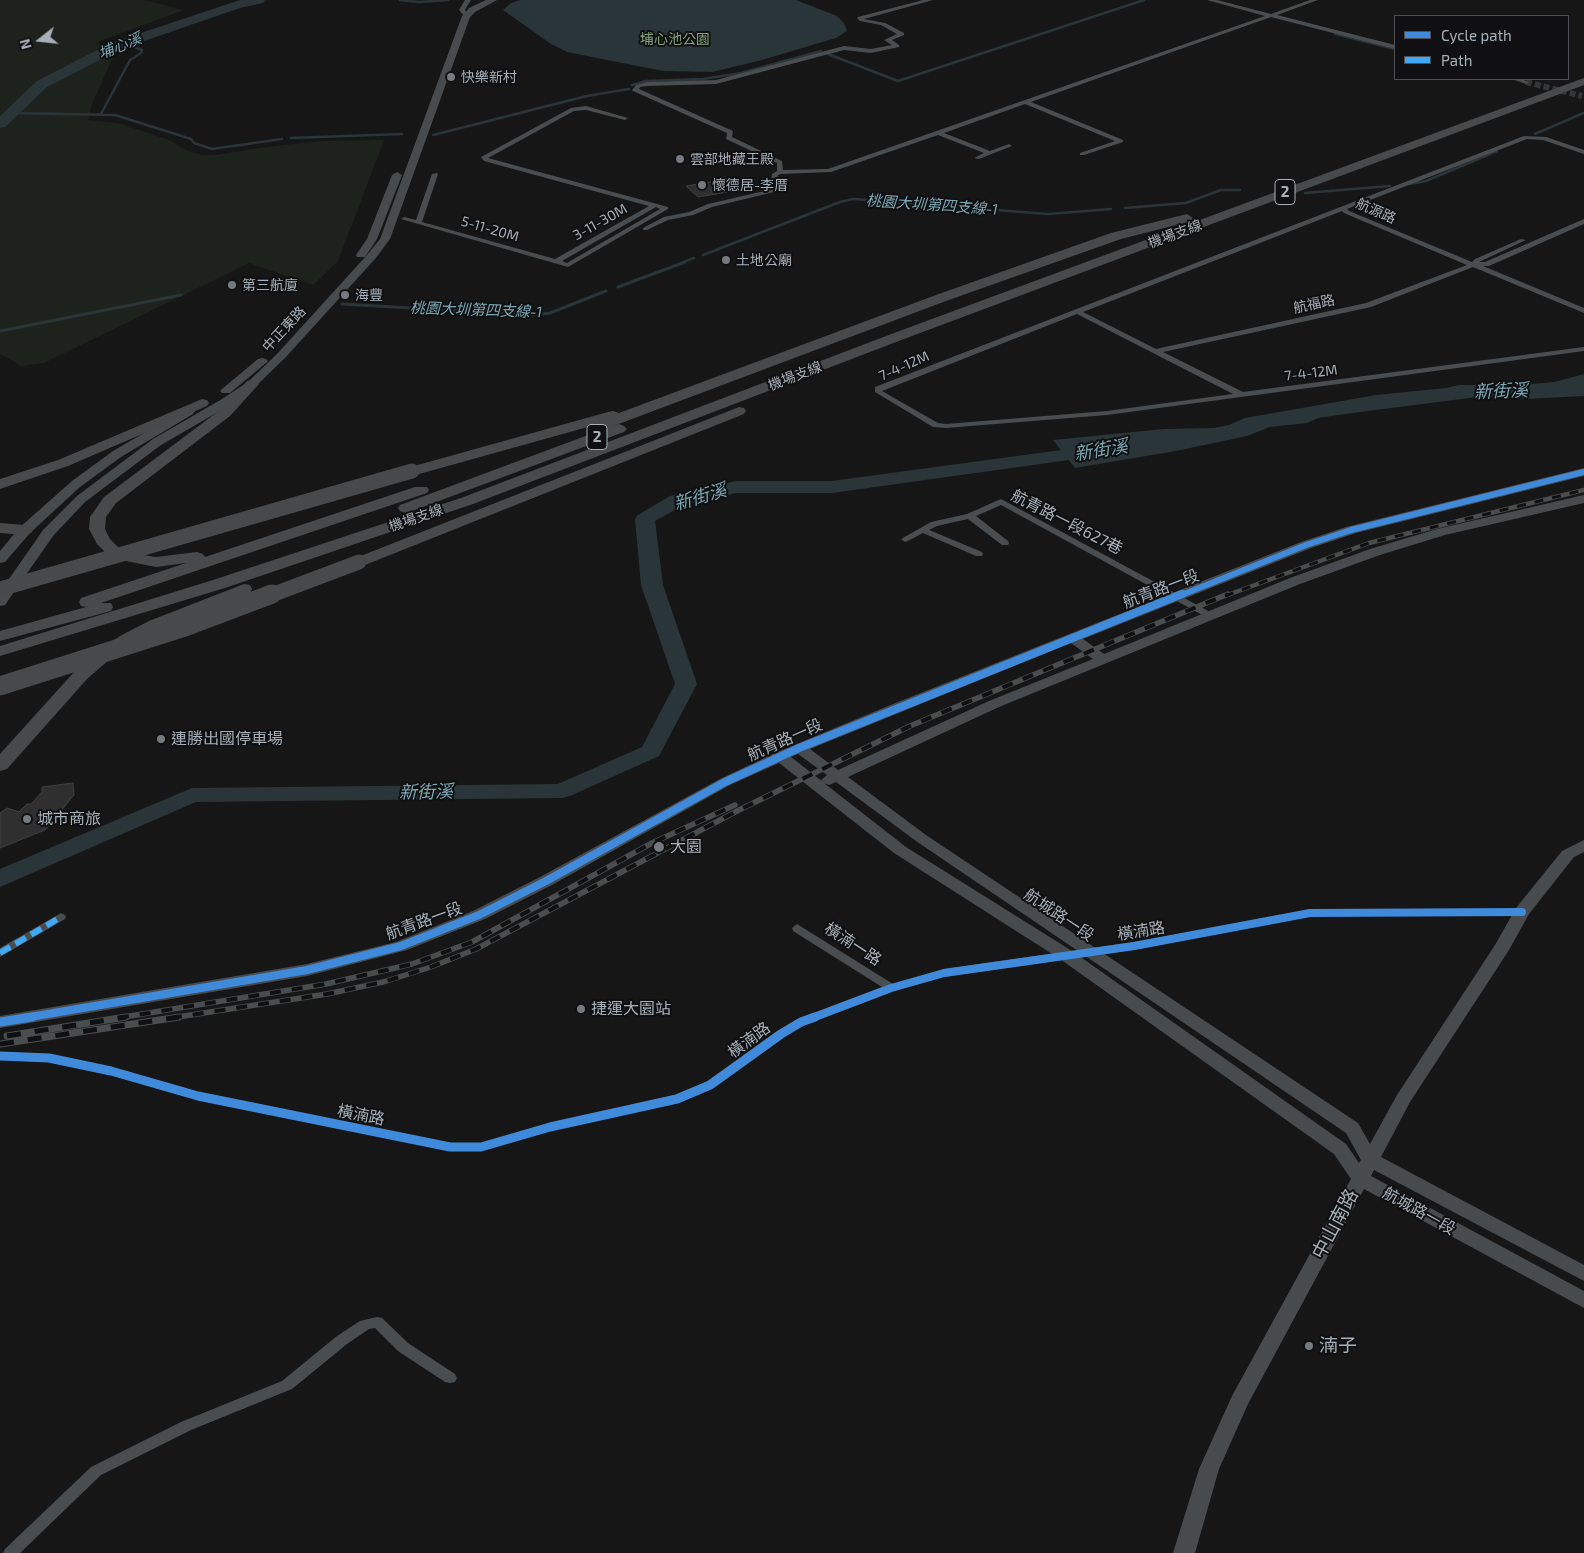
<!DOCTYPE html>
<meta charset="utf-8">
<style>
body{margin:0}
#map{position:relative;width:1584px;height:1553px;overflow:hidden;background:#161616;font-family:"Exo 2",sans-serif}
canvas{display:block}
.legend{position:absolute;left:1394px;top:15px;width:175px;height:65px;box-sizing:border-box;background:#101012;border:1px solid #4c5054;margin:0;padding:6px 9px;list-style:none;font-size:15px;color:#a6b0b8}
.legend li{display:flex;align-items:center;gap:10px;height:25px}
.legend b{width:25px;border:1px solid #4c5054}
.north{position:absolute;left:15px;top:15px;width:50px;height:50px;-webkit-text-stroke:4px #101012;paint-order:stroke;rotate:254deg;font-size:14px;font-weight:700;line-height:20px;text-align:center;color:#a6b0b8}
.north::after{content:'';display:block;margin:auto;width:18px;height:22px;background:#a6b0b8;clip-path:polygon(50% 0,100% 100%,50% 72%,0 100%)}
</style>
<div id="map">
<canvas width="1584" height="1553"></canvas>
<ul class="legend">
<li><b style="height:6px;background:#408adc"></b>Cycle path</li>
<li><b style="height:6px;background:#3fa9f5"></b>Path</li>
</ul>
<div class="north">N</div>
</div>
<script>
const ctx = document.querySelector('canvas').getContext('2d');
ctx.lineJoin = 'round';
function paint(path, color) { ctx.fillStyle = color; ctx.fill(path, 'evenodd'); }
const toPath = rows => new Path2D(rows.map(r => 'M' + r).join(''));
function strokePath(path, color, width, dash) { ctx.strokeStyle = color; ctx.lineWidth = width; ctx.lineCap = dash ? 'butt' : 'round'; ctx.setLineDash(dash || []); ctx.stroke(path); }
function label(font, color, halo, rows, align = 'center') {
  ctx.font = font + ' "Exo 2","Noto Sans TC",sans-serif'; ctx.lineWidth = 4; ctx.setLineDash([]); ctx.textBaseline = 'middle'; ctx.strokeStyle = halo; ctx.fillStyle = color; for (const [text, x, y, turn = 0] of rows) {
    ctx.save(); ctx.translate(x, y); ctx.rotate((+turn || 0) * Math.PI / 180); ctx.textAlign = isNaN(turn) ? turn : align; if (halo) ctx.strokeText(text, 0, 0); ctx.fillText(text, 0, 0); ctx.restore();
  }
}
paint(toPath([
 [0,0,144,0,184,10,97,42,114,55,92,104,88,120,118,123,169,140,188,151,202,155,216,155,266,147,321,141,384,140,338,261,313,285,249,263,44,363,22,366,0,354]
]), '#1d231c');
paint(toPath([
 [520,0,796,0,837,16,844,23,847,31,836,38,762,60,712,72,663,71,567,52,551,44,503,10,511,3],
 [1584,374,1584,396,1526,399,1504,396,1469,398,1345,414,1318,418,1307,423,1270,427,1247,436,1176,451,1075,468,1053,440,1163,429,1214,428,1229,425,1245,418,1376,395,1446,388,1459,385,1519,385,1554,382]
]), '#293538');
strokePath(toPath([
 [400,0,419,2,448,0],
 [1335,34,1395,49],
 [828,54,898,81,1144,0],
 [632,85,646,81,703,79,741,73,821,51],
 [11,113,115,115,191,139,194,143,212,149,282,139],
 [101,114,130,60,141,53,142,50,123,43],
 [1535,134,1584,113],
 [433,135,587,96,629,89],
 [291,138,402,134],
 [1410,184,1426,181,1497,151],
 [1305,193,1390,186],
 [1125,208,1186,203,1221,190,1240,190],
 [703,255,840,202,853,199,1048,214,1111,209],
 [681,263,694,258]
]), '#293538', 2.5);
strokePath(toPath([
 [618,287,685,262],
 [342,304,533,315,550,313,606,291],
 [0,331,181,295]
]), '#293538', 3);
paint(toPath([
 [240,0,265,0,263,3,240,8,121,49,47,87,5,127,0,128,0,116,37,81,111,43,240,0],
 [1098,445,1105,447,1108,451,1105,455,832,493,736,493,684,505,655,521,663,585,697,684,659,756,570,796,562,798,196,802,0,887,0,869,192,788,558,784,642,747,675,684,641,585,635,519,638,515,670,496,736,481,832,481,1098,445]
]), '#293538');
const building = toPath([
 [734,178,745,189,698,197,686,186,734,178],
 [73,783,74,795,45,830,0,848,0,813,7,808,19,812,27,804,31,804,42,792,42,787,73,783]
]);
paint(building, '#2f2f30');
strokePath(building, '#3e4142', 1);
strokePath(toPath([
 [1526,82,1582,96]
]), '#333536', 6, [6, 3]);
paint(toPath([
 [465,0,471,0,465,10,469,16,466,18,459,10,465,0],
 [923,0,933,0,864,19,885,23,904,33,904,35,892,40,899,45,899,47,871,53,844,50,716,84,647,86,640,87,639,89,733,131,732,137,782,161,783,170,828,169,1265,16,1207,0,1217,0,1271,14,1310,0,1318,0,1277,15,1395,45,1395,49,1271,17,1031,102,1123,140,1123,142,1084,155,1080,155,1080,153,1115,141,1025,104,944,133,990,151,1009,144,1012,146,979,159,974,158,984,153,938,135,831,172,781,174,778,175,774,192,712,207,693,215,668,220,647,230,643,230,643,228,664,217,689,212,708,204,769,190,772,174,777,171,777,163,726,139,727,133,633,91,632,90,636,85,647,82,716,80,844,46,871,49,892,45,884,40,897,34,881,25,860,21,857,18,858,17,923,0],
 [1512,79,1521,79,1529,82,1526,84,1512,79],
 [586,106,628,118,625,120,586,110,574,111,488,158,668,207,668,209,568,267,401,219,404,217,416,220,432,174,437,173,438,174,422,222,555,259,649,206,484,161,481,157,571,108,586,106],
 [656,207,660,209,567,263,562,261,656,207],
 [1524,136,1546,137,1584,150,1584,154,1543,140,1527,139,1347,209,1349,211,1472,262,1475,259,1521,239,1526,240,1479,262,1485,262,1584,219,1584,224,1489,266,1483,266,1584,308,1584,313,1473,267,1371,307,1163,352,1243,392,1584,347,1584,351,1107,415,946,428,933,427,875,392,875,387,1524,136],
 [1342,211,1344,213,1467,265,1366,303,1156,349,1083,312,1342,211],
 [1077,314,1233,394,1107,411,946,424,938,423,882,391,1077,314],
 [1001,499,1212,613,1214,615,1212,617,1206,617,1001,505,976,516,1008,541,1009,543,1008,545,1002,545,968,519,937,526,929,530,982,552,983,554,982,556,976,556,923,533,908,541,905,542,901,539,931,522,967,514,1001,499],
 [1522,909,1526,910,1527,912,1526,914,1310,916,1134,950,944,977,895,991,805,1025,785,1037,714,1088,681,1102,550,1131,481,1151,450,1151,198,1100,111,1075,49,1062,0,1060,0,1052,49,1054,111,1067,198,1092,450,1143,481,1143,550,1123,674,1095,706,1082,777,1031,797,1019,882,987,793,931,792,928,797,924,893,984,944,969,1134,942,1310,910,1522,909],
 [61,913,65,915,66,917,65,919,0,957,0,948,61,913],
 [377,1317,382,1318,408,1343,455,1374,457,1378,455,1382,450,1383,445,1382,398,1351,375,1328,369,1329,347,1344,292,1389,191,1430,101,1475,20,1553,3,1553,5,1549,91,1467,181,1422,282,1381,337,1336,360,1321,377,1317]
]), '#4a4d4f');
paint(toPath([
 [486,0,497,0,475,12,470,17,390,239,375,259,285,358,256,386,230,405,161,445,85,502,53,536,5,605,0,606,0,592,43,530,77,496,153,439,222,399,248,382,277,354,367,255,380,239,462,16,469,8,486,0],
 [397,172,402,175,377,239,365,257,357,257,356,255,367,239,392,175,397,172],
 [262,358,266,359,268,361,266,363,230,393,222,393,220,391,222,389,258,359,262,358],
 [189,407,195,411,193,414,121,457,80,487,30,533,5,562,0,563,0,551,20,527,72,481,113,451,189,407],
 [1584,468,1584,476,1356,533,1311,548,1083,639,1104,654,1290,578,1370,549,1437,529,1584,495,1584,503,1445,535,1380,555,1300,584,999,707,848,777,926,835,1358,1123,1370,1144,1397,1095,1495,945,1516,908,1562,851,1584,840,1584,852,1574,857,1529,914,1509,950,1410,1102,1381,1157,1584,1265,1584,1281,1374,1170,1371,1176,1584,1291,1584,1308,1364,1189,1248,1404,1219,1469,1195,1553,1173,1553,1199,1469,1232,1396,1351,1179,1334,1154,1060,959,894,853,779,763,730,785,552,885,485,919,407,950,307,976,0,1028,0,1016,307,964,396,942,473,911,540,877,720,779,775,753,888,706,1301,542,1346,527,1584,468],
 [1071,643,1093,659,989,701,838,770,810,749,1071,643],
 [798,754,827,775,821,780,823,782,791,757,798,754],
 [836,782,916,841,1346,1133,1361,1160,1359,1163,1346,1144,1072,951,906,847,824,783,829,785,836,782]
]), '#484b4d');
paint(toPath([
 [1584,78,1584,85,904,339,473,504,225,588,0,656,0,646,213,580,461,498,894,333,1584,78],
 [1187,214,1193,218,1192,221,1121,239,946,301,608,428,619,424,624,426,627,429,624,432,412,511,406,513,400,511,398,508,400,505,607,428,597,428,595,425,412,476,407,474,404,471,407,468,608,412,613,411,619,413,936,295,1111,233,1187,214],
 [252,380,257,381,259,384,230,416,116,503,106,517,105,529,110,539,119,548,131,553,156,557,197,552,203,554,205,557,415,487,427,487,429,490,427,493,101,603,111,603,113,607,111,611,0,641,0,631,86,607,81,606,79,602,81,598,186,563,156,567,121,560,107,554,97,544,89,529,90,517,104,497,220,410,247,381,252,380],
 [202,399,207,400,209,403,207,406,68,466,0,489,0,479,58,460,202,399],
 [739,407,744,408,746,411,744,414,365,565,359,567,353,565,351,562,353,559,739,407],
 [0,523,25,525,31,527,33,530,31,533,25,535,0,533,0,523],
 [244,584,250,585,252,589,250,593,161,629,132,644,110,659,87,679,7,769,0,771,0,754,75,671,98,651,120,636,149,621,244,584]
]), '#48494b');
const railFar2 = toPath([
 [1225,596,1369,543,1584,490]
]);
const railFar1 = toPath([
 [118,1018,326,984,412,964,472,942,652,843,735,805],
 [171,1018,327,994,383,982,431,967,476,949,737,811,910,726,1228,594]
]);
const rail = toPath([
 [7,1036,126,1017],
 [0,1044,179,1017]
]);
strokePath(railFar2, '#4a4d4e', 4.5);
strokePath(railFar1, '#4a4d4e', 5.5);
strokePath(rail, '#4a4d4e', 7);
strokePath(railFar2, '#101012', 3, [9]);
strokePath(railFar1, '#101012', 4, [11]);
strokePath(rail, '#101012', 5, [14]);
strokePath(toPath([
 [0,589,412,471],
 [269,596,359,562]
]), '#48494b', 15);
strokePath(toPath([
 [0,686,182,628,272,594]
]), '#48494b', 19);
strokePath(toPath([
 [0,953,61,917]
]), '#3fa9f5', 6, [12, 6]);
strokePath(toPath([
 [1179,596,1306,545,1351,530,1584,472]
]), '#408adc', 6);
strokePath(toPath([
 [24,1018,307,970,401,946,479,915,546,881,725,782,799,748,1182,594],
 [812,1018,891,988,944,973,1134,946,1310,913,1522,912]
]), '#408adc', 8);
strokePath(toPath([
 [0,1022,32,1017],
 [0,1056,49,1058,111,1071,198,1096,450,1147,481,1147,550,1127,677,1099,710,1085,781,1034,801,1022,815,1017]
]), '#408adc', 9);
for (const [x, y, r, color] of [
 [451,77,5,"#747a7f"],
 [680,159,5,"#747a7f"],
 [702,185,5,"#747a7f"],
 [726,260,5,"#747a7f"],
 [232,285,5,"#747a7f"],
 [345,295,5,"#747a7f"],
 [161,739,5,"#747a7f"],
 [27,819,5,"#747a7f"],
 [659,847,6,"#747a7f"],
 [581,1009,5,"#747a7f"],
 [1309,1346,5,"#747a7f"]
]) { const dot = new Path2D(); dot.arc(x, y, r, 0, 2 * Math.PI); ctx.fillStyle = color; ctx.fill(dot); strokePath(dot, '#101012', 2); }
label('14px', '#84a37d', '#101012', [
 ["埔心池公園",675,39]
]);
label('14px', '#a6b0b8', '#101012', [
 ["快樂新村",461,77],
 ["雲部地藏王殿",690,159],
 ["懷德居-李厝",712,185],
 ["土地公廟",736,260],
 ["第三航廈",242,285],
 ["海豐",355,295]
], 'left');
label('14px', '#a6b0b8', '#101012', [
 ["航源路",1376,211,24],
 ["3-11-30M",600,222,-29],
 ["5-11-20M",490,229,16],
 ["機場支線",1175,234,-20],
 ["航福路",1314,304,-12],
 ["中正東路",284,329,-47],
 ["7-4-12M",904,366,-24],
 ["7-4-12M",1311,373,-7],
 ["機場支線",795,376,-21],
 ["機場支線",416,518,-19]
]);
label('italic 15px', '#7ca8b4', '#101012', [
 ["埔心溪",120,46,-22],
 ["桃園大圳第四支線-1",932,205,4],
 ["桃園大圳第四支線-1",476,310,2]
]);
for (const [x, y, w] of [
 [1285,192,20],
 [597,437,20]
]) { const box = new Path2D(); box.roundRect(x - w / 2, y - 12.5, w, 25, 4); ctx.fillStyle = '#101012'; ctx.fill(box); strokePath(box, '#a6b0b8', 1); }
label('bold 15px', '#a6b0b8', null, [
 ["2",1285,192],
 ["2",597,437]
]);
label('16px', '#a6b0b8', '#101012', [
 ["航青路一段627巷",1067,522,27],
 ["航青路一段",1161,589,-21],
 ["航青路一段",785,740,-24],
 ["航城路一段",1059,915,34],
 ["航青路一段",424,921,-20],
 ["橫湳路",1141,931,-9],
 ["橫湳一路",853,944,33],
 ["橫湳路",749,1040,-36],
 ["橫湳路",361,1115,11],
 ["航城路一段",1419,1211,29]
]);
label('16px', '#a6b0b8', '#101012', [
 ["連勝出國停車場",171,739],
 ["城市商旅",37,819],
 ["大園",670,847],
 ["捷運大園站",591,1009]
], 'left');
label('italic 18px', '#7ca8b4', '#101012', [
 ["新街溪",1501,391,-2],
 ["新街溪",1101,450,-9],
 ["新街溪",700,497,-16],
 ["新街溪",426,792,-1]
]);
label('19px', '#a6b0b8', '#101012', [
 ["中山南路",1335,1224,-62]
]);
label('19px', '#a6b0b8', '#101012', [
 ["湳子",1319,1346]
], 'left');
</script>
